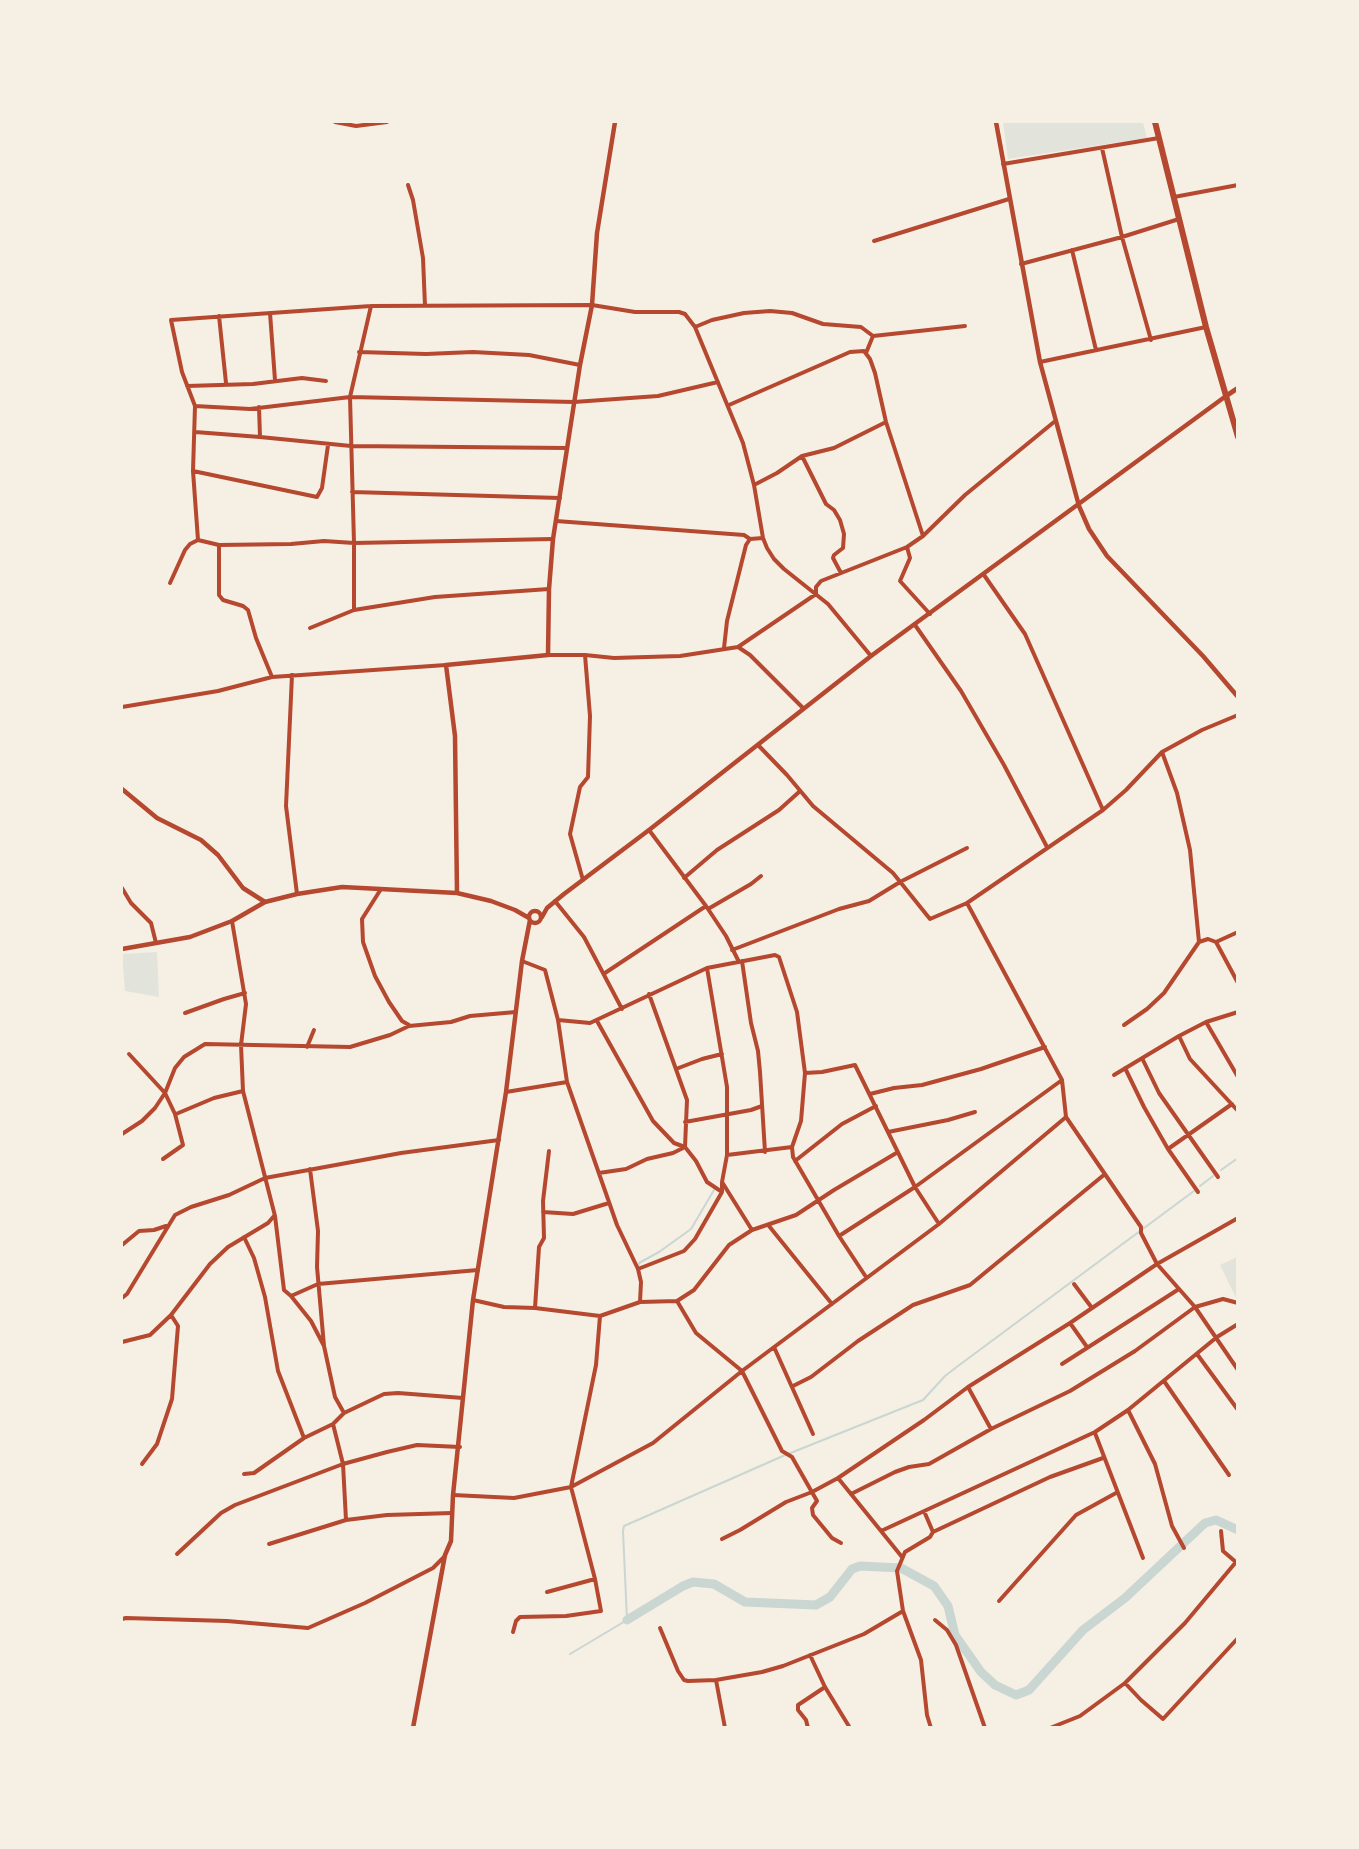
<!DOCTYPE html>
<style>
body{margin:0}
#map{position:relative;width:1359px;height:1849px;overflow:hidden;background:#f6efe4;font-family:Spectral,serif}
canvas{display:block}
.frame{position:absolute;inset:0;border:123px solid #f6efe4;pointer-events:none}
</style>
<div id="map">
<canvas width="1359" height="1849"></canvas>
<div class="frame"></div>
</div>
<script>
const ctx = document.querySelector('canvas').getContext('2d');
ctx.lineJoin = 'round';
function paint(path, color) { ctx.fillStyle = color; ctx.fill(path, 'evenodd'); }
const toPath = rows => new Path2D(rows.map(r => 'M' + r).join(''));
function strokePath(path, color, width, dash) { ctx.strokeStyle = color; ctx.lineWidth = width; ctx.lineCap = dash ? 'butt' : 'round'; ctx.setLineDash(dash || []); ctx.stroke(path); }
paint(toPath([
 [1003,122,1143,122,1147,138,1008,159],
 [157,952,159,997,125,991,122,954],
 [1237,1257,1238,1300,1237,1300,1220,1265]
]), '#e2e4dc');
strokePath(toPath([
 [1221,1170,1238,1158],
 [1200,1186,1213,1176],
 [638,1267,639,1263,659,1252,691,1229,714,1190],
 [570,1654,627,1620,623,1531,624,1526,783,1456,923,1400,945,1376,958,1366,1194,1191]
]), '#c9d6d2', 2);
strokePath(toPath([
 [627,1620,683,1586,693,1582,714,1584,745,1602,816,1605,830,1597,852,1569,860,1566,901,1568,934,1586,948,1606,955,1635,981,1672,995,1685,1016,1695,1029,1690,1083,1630,1125,1598,1205,1523,1216,1520,1238,1530]
]), '#c9d6d2', 9);
strokePath(toPath([
 [335,122,356,126,387,122],
 [1102,148,1122,237,1151,340],
 [1003,164,1159,138],
 [408,185,413,200,423,258,425,306],
 [1174,197,1238,185],
 [874,241,1009,199],
 [1072,250,1096,350],
 [1021,264,1122,237,1179,219],
 [270,313,275,380],
 [219,316,226,383],
 [695,327,712,320,744,313,770,311,792,313,823,324,861,327,873,336,965,326],
 [359,352,426,354,473,352,529,355,580,365],
 [866,353,873,336],
 [1040,362,1206,327],
 [187,386,253,384,302,378,326,381],
 [729,405,850,352,864,351,870,359,875,373,886,422,923,536],
 [195,406,250,409,350,397,574,402,658,396,718,382],
 [195,432,260,437,259,407],
 [260,437,351,446,567,448],
 [802,456,826,504,834,510,840,520,844,534,843,548,834,555,833,558,841,573],
 [193,471,317,497,322,488,328,445],
 [754,485,777,473,802,456,834,448,886,422],
 [352,492,560,498],
 [556,521,744,535,750,539],
 [198,540,193,471,195,406,182,372,171,320,371,306,592,305,635,312,679,312,685,314,695,327,743,443,754,485,763,538,767,548,774,559,784,569,828,604,871,656],
 [198,540,219,545,291,544,324,541,354,543,553,539],
 [219,545,219,595,223,600,243,606,248,610,256,638,272,677],
 [907,547,910,558,900,581,930,614],
 [984,575,1025,634,1103,810],
 [170,583,185,550,190,544,198,540],
 [354,610,354,543,350,397,371,306],
 [915,625,961,691,1004,765,1047,847],
 [310,628,354,610,435,597,549,589],
 [738,647,750,655,803,708],
 [724,648,727,621,746,545,750,539,763,538],
 [548,655,585,655,614,658,680,656,738,647,816,594,816,587,821,581,907,547,923,536,965,495,1054,422],
 [292,675,286,806,297,894],
 [122,707,218,691,272,677,446,665],
 [758,745,787,775,813,806,893,873,930,919,967,903,1103,810,1126,790,1162,752,1202,730,1238,715],
 [1162,752,1177,793,1190,850,1199,942],
 [649,830,706,906,726,936,739,962],
 [684,878,717,850,779,810,799,792],
 [583,880,570,834,580,787,588,777,590,716,585,655],
 [122,888,131,903,151,923,156,943],
 [381,889,362,919,363,942,375,976,389,1002,402,1021,409,1025],
 [555,901,584,937,622,1009],
 [967,903,1062,1080,1066,1117,1141,1227,1141,1233,1157,1264,1195,1307,1238,1370],
 [708,909,751,884,761,876],
 [232,921,246,1004,241,1045,243,1091,275,1216,284,1290,291,1296,311,1321,324,1346],
 [1238,932,1216,942,1238,983],
 [732,950,839,909,869,901,900,882,967,848],
 [522,961,545,970,558,1020,567,1082,617,1225,638,1269,641,1282,640,1302],
 [742,961,751,1023,758,1051,760,1072,765,1152],
 [707,968,727,1087,727,1155,722,1182,752,1230],
 [605,973,706,906],
 [185,1013,224,999,245,993],
 [558,1020,590,1023,707,968,775,955,779,957,797,1012,805,1073,801,1121,792,1147,793,1157,839,1236,866,1277],
 [597,1021,653,1121,674,1143,685,1147,696,1161,707,1182,722,1192],
 [1206,1022,1238,1077],
 [1124,1025,1147,1009,1164,993,1199,942,1208,939,1216,942],
 [1179,1036,1190,1059,1238,1111],
 [307,1047,314,1030],
 [129,1054,165,1093,175,1114,183,1145,163,1159],
 [1142,1058,1159,1093,1218,1177],
 [1125,1068,1144,1107,1168,1149,1198,1192],
 [676,1069,702,1059,722,1054],
 [805,1073,822,1072,855,1065,915,1187,939,1224],
 [1114,1075,1179,1036,1206,1022,1238,1012],
 [506,1092,567,1082],
 [870,1094,894,1088,922,1085,981,1069,1045,1047],
 [176,1114,214,1098,243,1091],
 [685,1122,751,1110,762,1106],
 [888,1132,948,1120,975,1112],
 [122,1134,142,1121,155,1108,165,1093,175,1068,184,1057,205,1044,350,1047,390,1035,409,1026,451,1022,470,1016,516,1012],
 [1168,1149,1232,1104],
 [727,1155,792,1147],
 [795,1161,842,1124,876,1106],
 [310,1169,318,1231,317,1267,324,1346,335,1397,344,1413],
 [599,1173,626,1169,647,1159,673,1153,685,1147,687,1100,649,994],
 [543,1212,573,1214,609,1203],
 [769,1226,832,1304],
 [839,1236,915,1187,1062,1080],
 [244,1237,254,1258,265,1297,278,1371,304,1438],
 [122,1245,139,1231,154,1230,166,1226],
 [638,1269,684,1251,695,1239,722,1192,722,1183],
 [1074,1284,1092,1308],
 [291,1296,318,1284,478,1270],
 [122,1298,127,1294,175,1215,191,1207,229,1195,265,1178,401,1153,499,1140],
 [677,1301,696,1333,742,1371,782,1451,792,1457,817,1501,812,1508,813,1515,832,1538,841,1543],
 [535,1308,539,1247,544,1238,543,1201,549,1151],
 [600,1316,640,1302,677,1301,694,1290,729,1245,752,1230,796,1215,834,1190,898,1152],
 [1070,1323,1087,1347],
 [122,1342,150,1335,171,1315,210,1264,228,1247,268,1223,274,1216],
 [774,1347,813,1434],
 [1197,1354,1238,1410],
 [1062,1364,1179,1289],
 [1164,1381,1229,1475],
 [793,1386,811,1377,858,1341,913,1305,970,1285,1105,1174],
 [968,1387,991,1429],
 [1128,1410,1155,1464,1172,1526,1184,1548],
 [333,1424,343,1464,346,1520],
 [1095,1433,1143,1558],
 [142,1464,157,1444,172,1399,178,1326,171,1315],
 [244,1474,254,1473,304,1438,333,1424,344,1413,384,1394,398,1393,463,1398],
 [838,1478,881,1531,1095,1432,1128,1410,1217,1337,1238,1324],
 [851,1494,895,1472,909,1467,929,1464,991,1429,1070,1391,1135,1351,1195,1307,1223,1299,1238,1303],
 [453,1495,514,1498,571,1487,596,1365,600,1316,535,1308,504,1307,473,1300],
 [924,1511,933,1532],
 [881,1531,902,1557],
 [1221,1531,1223,1551,1237,1563],
 [722,1539,740,1530,786,1502,812,1492,838,1478,924,1420,968,1387,1070,1323,1157,1264,1238,1218],
 [269,1544,346,1520,387,1515,452,1513],
 [177,1554,221,1513,235,1505,343,1464,387,1452,417,1445,460,1447],
 [547,1592,595,1579],
 [999,1601,1076,1515,1116,1493],
 [122,1619,126,1618,227,1621,308,1628,365,1603,433,1568,444,1557],
 [935,1620,947,1630,956,1645,985,1728],
 [660,1628,678,1671,684,1680,688,1681,716,1680,762,1672,783,1666,864,1634,903,1611],
 [513,1632,516,1621,520,1617,566,1616,601,1611,595,1579,571,1487,653,1443,742,1371,939,1224,1066,1117],
 [810,1655,825,1687,850,1728],
 [716,1680,725,1728],
 [1125,1683,1185,1623,1236,1562],
 [808,1728,806,1720,798,1710,798,1705,825,1687],
 [931,1728,927,1715,921,1660,903,1611,897,1571,905,1552,930,1537,933,1532,1050,1477,1103,1458],
 [1050,1728,1080,1716,1125,1683,1141,1700,1163,1719,1238,1638]
]), '#b5482f', 4);
strokePath(toPath([
 [996,122,1040,362,1079,506,1089,529,1107,556,1203,656,1238,697],
 [122,789,157,818,201,840,218,855,243,888,265,902],
 [457,893,455,736,446,665,548,655,549,589,553,539,580,365,592,305,597,233,615,122],
 '529 917a6 6 0 1 1 12 0a6 6 0 1 1-12 0Z',
 [542,917,547,908,564,894,649,830,871,656,1226,396],
 [122,949,190,937,232,921,265,902,297,894,342,887,457,893,491,901,515,910,529,918],
 [413,1728,445,1555,451,1541,453,1495,473,1300,506,1092,522,961,530,920]
]), '#b5482f', 4.5);
strokePath(toPath([
 [1226,396,1238,388]
]), '#b5482f', 5);
strokePath(toPath([
 [1155,122,1206,327,1238,437]
]), '#b5482f', 6);
</script>
